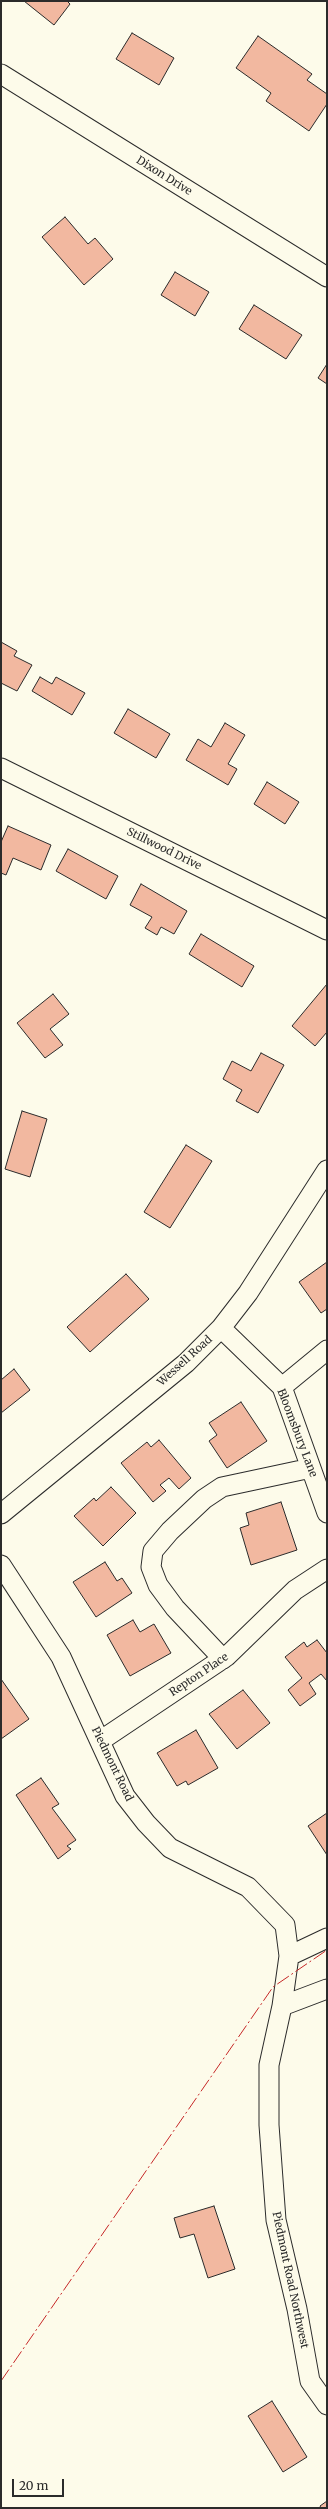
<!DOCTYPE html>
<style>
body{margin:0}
#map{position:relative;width:328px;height:2509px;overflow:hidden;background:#fdfbea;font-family:Merriweather,serif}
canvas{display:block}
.frame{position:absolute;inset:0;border:2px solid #2b2b2b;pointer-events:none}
.scale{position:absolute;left:12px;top:2479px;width:52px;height:18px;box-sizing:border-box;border:2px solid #2b2b2b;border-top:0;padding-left:5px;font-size:12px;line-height:14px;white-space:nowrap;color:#2b2b2b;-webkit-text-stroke:3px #fdfbea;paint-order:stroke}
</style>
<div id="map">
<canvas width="328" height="2509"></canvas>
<div class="frame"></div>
<div class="scale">20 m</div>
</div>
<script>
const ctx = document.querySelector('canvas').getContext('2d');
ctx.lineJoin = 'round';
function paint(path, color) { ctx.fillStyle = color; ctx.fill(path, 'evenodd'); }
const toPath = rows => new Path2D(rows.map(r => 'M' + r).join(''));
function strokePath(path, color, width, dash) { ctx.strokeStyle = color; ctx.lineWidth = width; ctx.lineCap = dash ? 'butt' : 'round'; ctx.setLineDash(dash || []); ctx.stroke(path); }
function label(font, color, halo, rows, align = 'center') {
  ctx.font = font + ' Merriweather,serif'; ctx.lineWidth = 3; ctx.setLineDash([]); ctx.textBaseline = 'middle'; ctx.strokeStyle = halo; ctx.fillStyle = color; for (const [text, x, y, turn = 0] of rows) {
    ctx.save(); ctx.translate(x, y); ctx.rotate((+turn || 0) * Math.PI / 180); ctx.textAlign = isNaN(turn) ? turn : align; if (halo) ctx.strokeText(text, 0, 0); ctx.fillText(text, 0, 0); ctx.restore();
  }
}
const building = toPath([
 [24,1,67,1,70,4,54,25,24,1],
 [132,33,174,58,159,85,116,59,132,33],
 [258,36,312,74,307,80,327,94,327,104,309,131,266,101,271,93,236,68,258,36],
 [65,217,88,244,95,238,113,259,84,285,42,237,65,217],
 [175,272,209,292,195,316,161,295,175,272],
 [254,305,302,335,286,359,239,329,254,305],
 [327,364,327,384,318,378,327,364],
 [1,642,17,651,14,656,32,665,17,691,1,683,1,642],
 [40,677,52,684,56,677,85,693,72,715,32,691,40,677],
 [128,709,170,734,156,758,114,733,128,709],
 [225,723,245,735,228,764,237,769,228,785,186,760,198,739,211,747,225,723],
 [267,782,299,802,285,824,254,804,267,782],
 [8,826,51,845,41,870,13,858,6,875,1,873,1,842,8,826],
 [68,849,118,876,106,899,56,871,68,849],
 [141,884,187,911,174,934,161,927,157,935,145,928,152,917,130,905,141,884],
 [201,934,254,966,242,987,189,954,201,934],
 [327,984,327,1032,315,1046,292,1026,327,984],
 [53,994,69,1014,50,1029,63,1045,45,1058,17,1023,53,994],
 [261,1053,284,1065,258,1113,236,1101,242,1090,223,1079,232,1061,251,1071,261,1053],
 [22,1111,47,1119,30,1177,5,1169,22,1111],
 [186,1145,212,1161,170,1228,144,1212,186,1145],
 [327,1262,327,1309,321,1313,299,1282,327,1262],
 [126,1274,149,1299,90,1352,67,1327,126,1274],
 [14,1369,30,1390,1,1413,1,1380,14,1369],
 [241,1402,267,1441,227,1468,209,1441,217,1435,209,1423,241,1402],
 [159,1440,191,1478,179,1489,169,1478,160,1485,166,1491,153,1502,121,1463,147,1442,151,1447,159,1440],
 [111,1487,136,1513,103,1546,74,1516,94,1498,96,1501,111,1487],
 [281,1502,297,1550,251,1565,240,1528,249,1525,246,1513,281,1502],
 [105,1562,117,1581,122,1578,132,1593,96,1617,73,1582,105,1562],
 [133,1620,140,1632,154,1624,171,1653,130,1676,107,1635,133,1620],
 [317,1640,327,1653,327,1681,321,1674,309,1683,316,1694,300,1706,288,1690,302,1678,285,1657,304,1642,307,1647,317,1640],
 [1,1679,29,1719,1,1739,1,1679],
 [243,1690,270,1723,237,1749,209,1714,243,1690],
 [196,1730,218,1768,188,1785,186,1781,177,1786,157,1753,196,1730],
 [41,1778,59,1804,52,1808,76,1840,67,1846,71,1849,58,1859,16,1795,41,1778],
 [327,1813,327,1855,308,1826,327,1813],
 [214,2206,235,2269,208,2278,194,2234,180,2238,174,2218,214,2206],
 [272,2401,307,2457,283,2472,248,2416,272,2401],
 [327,2501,327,2508,321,2508,320,2506,327,2501]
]);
paint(building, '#f2b8a0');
strokePath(building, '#2b2b2b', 1);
const minor = toPath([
 [1,74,327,277],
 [1,768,327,930],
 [221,1328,282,1387,327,1513],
 [282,1387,327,1350],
 [1,1514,186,1363,221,1328,248,1293,327,1170],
 [1,1565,61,1657,125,1796,146,1823,170,1848,248,1887,285,1925,289,1956,282,2006,269,2065,269,2125,276,2220,297,2309,310,2381,327,2405],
 [223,1659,175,1608,158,1585,151,1567,153,1551,170,1531,204,1499,222,1487,311,1468],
 [100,1741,227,1656,295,1590,327,1569],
 [289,1956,327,1938],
 [282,2006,327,1989]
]);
strokePath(minor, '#2b2b2b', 21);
strokePath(minor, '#fdfbea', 19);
strokePath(toPath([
 [1,2381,273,1987,327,1950]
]), '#c62828', 1, [14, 3, 2, 3]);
label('11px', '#2b2b2b', '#fdfbea', [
 ["Dixon Drive",164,176,32],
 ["Stillwood Drive",164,849,26],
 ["Wessell Road",185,1361,-42],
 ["Bloomsbury Lane",297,1433,69],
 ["Repton Place",199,1675,-34],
 ["Piedmont Road",112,1764,64],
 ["Piedmont Road Northwest",290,2280,78]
]);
</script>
